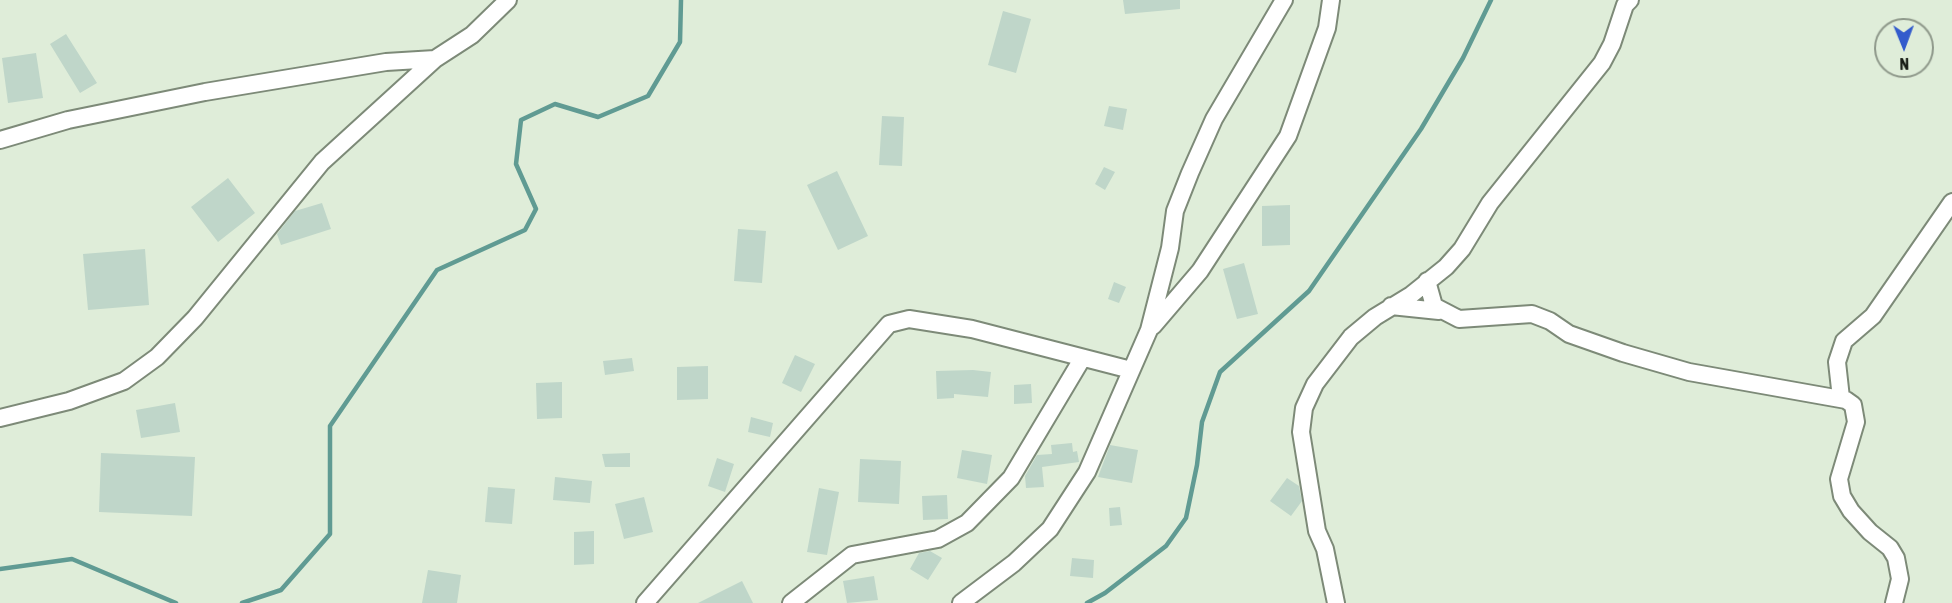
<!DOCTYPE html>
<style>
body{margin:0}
#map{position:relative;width:1952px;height:603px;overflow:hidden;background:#dfedd9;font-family:"Asap Condensed",sans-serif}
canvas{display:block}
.north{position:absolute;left:1874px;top:18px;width:60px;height:60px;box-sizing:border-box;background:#dfedd9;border:2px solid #8f998b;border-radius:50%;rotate:179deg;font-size:16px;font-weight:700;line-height:24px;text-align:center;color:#171c15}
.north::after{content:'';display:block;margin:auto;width:21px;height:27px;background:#335ccc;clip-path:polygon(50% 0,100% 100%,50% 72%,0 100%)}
</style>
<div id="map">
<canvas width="1952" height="603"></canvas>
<div class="north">N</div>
</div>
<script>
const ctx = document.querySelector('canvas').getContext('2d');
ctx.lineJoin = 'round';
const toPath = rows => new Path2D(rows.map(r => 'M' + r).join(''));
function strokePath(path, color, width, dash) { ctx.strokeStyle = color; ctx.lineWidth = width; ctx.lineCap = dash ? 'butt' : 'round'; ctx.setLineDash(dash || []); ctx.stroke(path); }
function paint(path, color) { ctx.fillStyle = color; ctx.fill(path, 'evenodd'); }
strokePath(toPath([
 [0,569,72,559,176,603],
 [242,603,281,590,330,534,330,426,437,270,525,230,536,209,516,164,521,120,555,104,598,117,648,96,680,42,681,0],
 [1087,603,1105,593,1166,546,1186,518,1197,465,1202,422,1220,372,1309,291,1421,129,1463,58,1491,0]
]), '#609b93', 4.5);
paint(toPath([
 [1123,0,1180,0,1180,9,1125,14],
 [1003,11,1031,19,1016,73,988,65],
 [66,34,97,83,80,93,50,44],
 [36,53,43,98,8,103,2,58],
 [1109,106,1127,109,1123,130,1104,126],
 [882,116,904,117,902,166,879,165],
 [1104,167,1115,172,1105,190,1095,184],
 [837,171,868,236,838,250,807,185],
 [228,178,255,213,218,242,191,207],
 [322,203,331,229,281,245,277,234,295,211],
 [1290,205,1290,245,1262,246,1262,206],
 [738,229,766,231,762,283,734,281],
 [145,249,149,305,88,310,83,254],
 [1244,263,1258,314,1237,319,1223,269],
 [1114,282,1126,287,1119,303,1108,299],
 [795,355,815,364,801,392,782,383],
 [632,358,634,371,605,375,603,361],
 [708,366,708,399,677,400,677,367],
 [973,370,991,372,988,397,954,394,954,398,937,399,936,371],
 [562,382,562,418,537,419,536,383],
 [1031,384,1032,403,1014,404,1014,385],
 [175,403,180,432,141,438,136,410],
 [751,417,773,423,770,437,748,432],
 [1072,443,1073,452,1077,451,1079,462,1042,467,1044,487,1026,488,1025,476,1037,455,1052,454,1051,445],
 [1110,445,1138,450,1132,483,1098,477],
 [962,450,992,455,987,484,957,478],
 [101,453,195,457,192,516,99,512],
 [630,453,630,467,605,467,602,454],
 [717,458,734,464,725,492,708,486],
 [860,459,901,461,899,504,858,502],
 [555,477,592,481,590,503,553,500],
 [1287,478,1299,486,1302,501,1291,516,1270,501],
 [488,487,515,489,512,524,485,522],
 [819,488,839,492,827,555,807,552],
 [947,495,948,519,923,520,922,496],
 [644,497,653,532,624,539,615,504],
 [1120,507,1122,525,1110,526,1109,508],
 [594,531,594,564,574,565,574,532],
 [930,551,942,558,928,580,910,569,919,553],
 [1072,558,1094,560,1093,578,1070,576],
 [428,570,461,575,457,603,422,603],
 [874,576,878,600,847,603,843,581],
 [742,581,753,603,698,603]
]), '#bfd6c9');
const street = toPath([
 [0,140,68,120,205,92,386,62,435,59],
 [1427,281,1434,306,1459,319,1532,314,1550,321,1569,334,1623,353,1689,372,1846,400,1853,405,1856,422,1839,479,1842,496,1851,511,1870,532,1890,548,1896,558,1900,579,1894,603],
 [1391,306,1439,311],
 [1153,326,1200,271,1288,136,1327,28,1331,0],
 [1841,398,1837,362,1844,341,1873,316,1952,202],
 [0,418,69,401,124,381,157,357,195,318,322,162,435,59,472,35,508,0],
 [645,603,889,324,909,319,972,329,1131,370],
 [791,603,852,555,938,539,967,523,1011,478,1082,359],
 [961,603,1014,563,1050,529,1087,472,1149,330,1170,248,1175,211,1190,173,1214,119,1284,0],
 [1336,603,1325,549,1317,531,1301,432,1304,408,1315,384,1351,337,1375,317,1411,295,1446,267,1462,249,1490,203,1602,63,1612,44,1625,5,1630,0]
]);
strokePath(street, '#7d8a78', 20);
strokePath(street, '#fff', 16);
</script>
